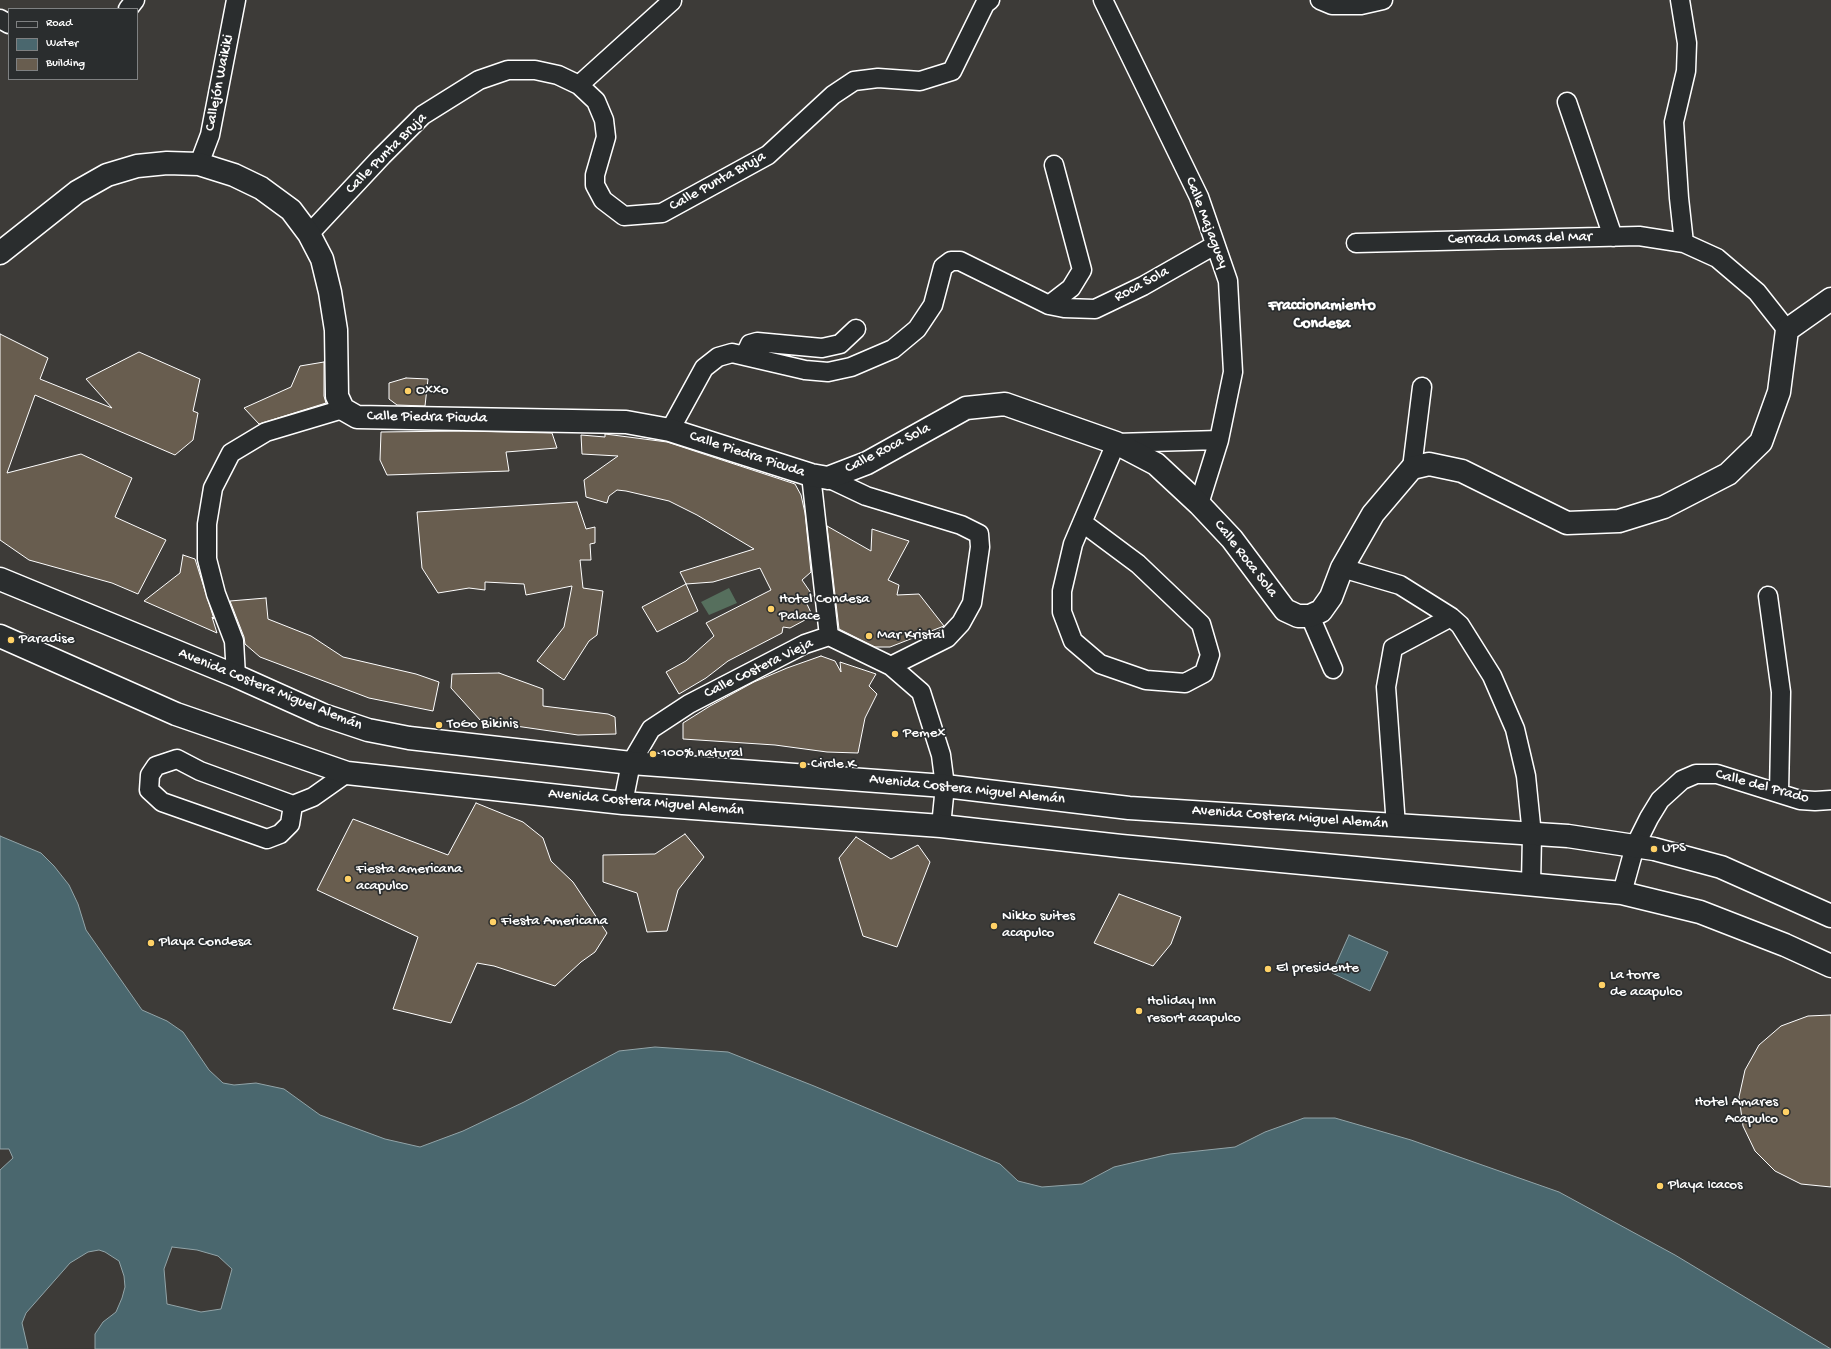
<!DOCTYPE html>
<meta charset="utf-8">
<style>
body{margin:0}
#map{position:relative;width:1831px;height:1349px;overflow:hidden;background:#3d3b38;font-family:"Gochi Hand",sans-serif}
canvas{display:block}
.legend{position:absolute;left:8px;top:8px;width:130px;height:72px;box-sizing:border-box;background:#2a2d2e;border:1px solid #7f8182;margin:0;padding:5px 7px;list-style:none;font-size:12px;color:#fff}
.legend li{display:flex;align-items:center;gap:8px;height:20px}
.legend b{width:20px;border:1px solid #7f8182}
</style>
<div id="map">
<canvas width="1831" height="1349"></canvas>
<ul class="legend">
<li><b style="height:5px;background:#2a2d2e"></b>Road</li>
<li><b style="height:11px;background:#4a676e"></b>Water</li>
<li><b style="height:11px;background:#685d4f"></b>Building</li>
</ul>
</div>
<script>
const ctx = document.querySelector('canvas').getContext('2d');
ctx.lineJoin = 'round';
function paint(path, color) { ctx.fillStyle = color; ctx.fill(path, 'evenodd'); }
const toPath = rows => new Path2D(rows.map(r => 'M' + r).join(''));
function strokePath(path, color, width, dash) { ctx.strokeStyle = color; ctx.lineWidth = width; ctx.lineCap = dash ? 'butt' : 'round'; ctx.setLineDash(dash || []); ctx.stroke(path); }
function label(font, color, halo, rows, align = 'center') {
  ctx.font = font + ' "Gochi Hand",sans-serif'; ctx.lineWidth = 3.5; ctx.setLineDash([]); ctx.textBaseline = 'middle'; ctx.strokeStyle = halo; ctx.fillStyle = color; for (const [text, x, y, turn = 0] of rows) {
    ctx.save(); ctx.translate(x, y); ctx.rotate((+turn || 0) * Math.PI / 180); ctx.textAlign = isNaN(turn) ? turn : align; if (halo) ctx.strokeText(text, 0, 0); ctx.fillText(text, 0, 0); ctx.restore();
  }
}
paint(toPath([
 [729,588,737,603,709,615,701,602]
]), '#566f5d');
const water = toPath([
 [0,836,41,853,54,866,69,885,78,904,86,930,142,1010,167,1021,183,1032,209,1070,223,1083,234,1085,256,1083,284,1089,320,1115,385,1139,420,1147,463,1131,524,1102,619,1051,655,1047,728,1052,814,1086,1000,1164,1018,1181,1042,1187,1082,1184,1114,1167,1170,1154,1235,1147,1265,1132,1304,1118,1335,1118,1411,1140,1559,1192,1675,1255,1831,1349,95,1349,95,1334,103,1322,116,1312,122,1298,125,1287,124,1276,119,1261,105,1252,99,1250,88,1252,70,1263,26,1313,22,1323,28,1349,0,1349,0,1170,13,1158,9,1149,0,1149,0,836],
 [172,1247,197,1250,218,1256,232,1269,221,1309,201,1312,167,1304,164,1269,172,1247],
 [1349,935,1388,952,1370,991,1332,973,1349,935]
]);
paint(water, '#4a676e');
strokePath(water, '#92a4a8', 1);
const building = toPath([
 [0,334,48,358,40,379,112,408,86,379,139,352,200,379,193,411,198,413,193,440,175,455,35,395,7,473,81,454,132,478,115,517,166,540,138,594,112,583,29,560,0,540,0,334],
 [324,362,324,396,326,403,259,424,244,408,291,387,300,366,324,362],
 [406,378,428,379,425,406,397,405,389,399,389,383,406,378],
 [461,431,552,433,557,448,506,452,509,471,387,475,380,460,381,432,461,431],
 [605,434,667,442,795,484,801,495,805,513,811,572,802,580,813,596,806,602,814,619,802,613,805,620,790,628,783,627,782,633,728,661,706,678,679,694,666,672,686,661,714,636,706,623,771,590,760,568,713,582,686,584,680,572,754,549,697,515,669,501,626,491,617,490,609,496,607,503,586,497,584,480,618,456,582,454,581,435,605,437,605,434],
 [577,502,586,529,595,527,595,543,590,544,591,560,580,560,583,588,603,591,597,635,589,641,564,680,537,661,564,627,572,586,526,595,524,584,485,582,485,590,469,588,438,593,422,568,417,512,577,502],
 [827,526,871,551,872,529,909,541,888,580,899,585,897,595,919,594,944,626,890,647,875,647,839,629,827,526],
 [183,555,195,559,214,619,212,617,217,633,144,601,180,573,183,555],
 [686,584,698,611,657,632,642,607,686,584],
 [266,598,268,619,311,636,343,657,416,674,439,682,433,711,369,698,260,657,245,644,244,637,230,601,266,598],
 [821,656,835,661,841,672,840,662,876,674,869,686,877,694,865,718,858,753,827,752,775,745,683,739,683,723,710,706,754,682,787,668,821,656],
 [499,673,543,689,543,706,608,714,615,717,616,734,578,735,481,721,451,688,452,674,499,673],
 [476,803,523,822,543,838,551,861,573,882,607,933,595,952,581,962,555,986,494,966,477,963,451,1023,393,1009,418,937,317,890,353,819,448,855,476,803],
 [685,834,704,857,678,890,667,931,647,932,637,893,603,882,603,855,655,854,685,834],
 [856,837,891,859,918,845,930,862,897,947,863,936,839,858,856,837],
 [1119,894,1181,917,1171,944,1153,966,1094,943,1119,894],
 [1831,1015,1831,1187,1801,1184,1775,1171,1755,1151,1743,1126,1739,1097,1745,1070,1759,1045,1781,1026,1808,1016,1831,1015]
]);
paint(building, '#685d4f');
strokePath(building, '#fff', 1);
const minor = toPath([
 [1103,0,1199,197,1228,281,1233,372,1219,440,1199,504],
 [1320,0,1332,5,1361,5,1383,0],
 [1680,0,1687,43,1686,71,1674,122,1679,198,1684,243],
 [128,9,135,0],
 [0,19,9,24],
 [579,85,672,1],
 [1567,102,1613,237],
 [199,164,210,135,236,0],
 [309,234,382,156,423,115,479,80,508,70,535,70,558,75,579,85,596,101,604,120,606,137,595,175,595,185,603,200,624,216,662,213,768,155,833,95,854,81,878,78,920,81,952,71,985,4,990,0],
 [1356,243,1639,236,1684,243,1717,258,1757,292,1787,330],
 [1049,305,1071,288,1082,270,1054,165],
 [745,355,750,344,757,342,822,348,840,344,856,329],
 [670,430,704,368,718,357,732,353,805,370,828,372,851,367,893,349,917,329,933,305,943,267,951,261,960,261,1049,305,1064,308,1095,309,1143,286,1215,245],
 [1412,468,1422,387],
 [811,475,829,636],
 [828,478,866,496,961,525,979,534,980,547,972,603,961,623,947,638,891,666],
 [1083,523,1138,564,1201,624,1210,655,1204,673,1185,683,1146,680,1100,664,1073,641,1062,612,1062,591,1073,544,1116,443,1219,440],
 [1342,568,1400,585,1451,617,1460,625,1492,676,1515,729,1526,776,1532,835,1531,884],
 [1768,596,1781,692,1779,793],
 [1310,616,1333,669],
 [236,676,234,641,216,594,207,559,207,524,213,488,231,453,266,432,343,409],
 [623,803,631,763,651,729,689,704,805,644,829,636,891,666,921,692,941,755,945,786,941,826],
 [293,805,290,824,280,834,267,839,162,802,149,790,150,775,156,766,177,759,200,771,293,805,313,797,347,773],
 [1396,826,1386,687,1393,648,1451,617],
 [1622,893,1635,846,1649,818,1660,800,1682,780,1696,774,1717,774,1800,800,1815,801,1831,800]
]);
const major = toPath([
 [0,253,77,192,107,175,137,166,167,163,199,164,234,175,261,188,291,210,309,234,322,259,330,292,336,330,337,396,343,409,357,417,626,422,670,430,811,475,828,478,867,463,966,408,1005,404,1116,443,1156,464,1199,504,1232,539,1285,610,1298,616,1310,616,1321,611,1331,597,1342,568,1373,514,1412,468,1429,464,1462,471,1567,523,1619,521,1664,507,1728,474,1761,442,1779,392,1787,330,1831,299],
 [0,579,236,676,323,715,368,730,409,738,631,763,945,786,1129,808,1568,836,1654,849,1721,867,1831,916],
 [0,636,176,714,347,773,623,803,941,826,1121,846,1622,893,1700,912,1785,945,1831,966]
]);
strokePath(minor, '#fff', 21);
strokePath(major, '#fff', 25);
strokePath(minor, '#2a2d2e', 18);
strokePath(major, '#2a2d2e', 22);
for (const [x, y, r, color] of [
 [408,391,4,"#ffd166"],
 [771,609,4,"#ffd166"],
 [869,636,4,"#ffd166"],
 [11,640,4,"#ffd166"],
 [439,725,4,"#ffd166"],
 [895,734,4,"#ffd166"],
 [653,754,4,"#ffd166"],
 [803,765,4,"#ffd166"],
 [1654,849,4,"#ffd166"],
 [348,879,4,"#ffd166"],
 [493,922,4,"#ffd166"],
 [994,926,4,"#ffd166"],
 [151,943,4,"#ffd166"],
 [1268,969,4,"#ffd166"],
 [1602,985,4,"#ffd166"],
 [1139,1011,4,"#ffd166"],
 [1786,1112,4,"#ffd166"],
 [1660,1186,4,"#ffd166"]
]) { const dot = new Path2D(); dot.arc(x, y, r, 0, 2 * Math.PI); ctx.fillStyle = color; ctx.fill(dot); strokePath(dot, '#2a2d2e', 1.5); }
label('15px', '#fff', '#2a2d2e', [
 ["Callejón Waikiki",220,83,-79],
 ["Calle Punta Bruja",387,154,-45],
 ["Calle Punta Bruja",718,182,-29],
 ["Calle Majaguey",1206,223,69],
 ["Cerrada Lomas del Mar",1520,239,-1],
 ["Roca Sola",1142,285,-28],
 ["Calle Piedra Picuda",427,418,1],
 ["Calle Roca Sola",888,449,-27],
 ["Calle Piedra Picuda",747,455,18],
 ["Calle Roca Sola",1245,559,52],
 ["Calle Costera Vieja",759,669,-26],
 ["Avenida Costera Miguel Alemán",270,690,22],
 ["Calle del Prado",1762,787,15],
 ["Avenida Costera Miguel Alemán",967,790,6],
 ["Avenida Costera Miguel Alemán",646,803,5],
 ["Avenida Costera Miguel Alemán",1290,818,4]
]);
label('15px', '#fff', '#2a2d2e', [
 ["Oxxo",416,391],
 ["Hotel Condesa",779,600],
 ["Palace",779,617],
 ["Mar Kristal",877,636],
 ["Paradise",19,640],
 ["ToGo Bikinis",447,725],
 ["Pemex",903,734],
 ["100% natural",661,754],
 ["Circle K",811,765],
 ["UPS",1662,849],
 ["Fiesta americana",356,870],
 ["acapulco",356,887],
 ["Nikko suites",1002,917],
 ["acapulco",1002,934],
 ["Fiesta Americana",501,922],
 ["Playa Condesa",159,943],
 ["El presidente",1276,969],
 ["La torre",1610,976],
 ["de acapulco",1610,993],
 ["Holiday Inn",1147,1002],
 ["resort acapulco",1147,1019],
 ["Hotel Amares",1778,1103,"right"],
 ["Acapulco",1778,1120,"right"],
 ["Playa Icacos",1668,1186]
], 'left');
label('bold 16px', '#fff', '#2a2d2e', [
 ["Fraccionamiento",1322,307],
 ["Condesa",1322,325]
]);
</script>
